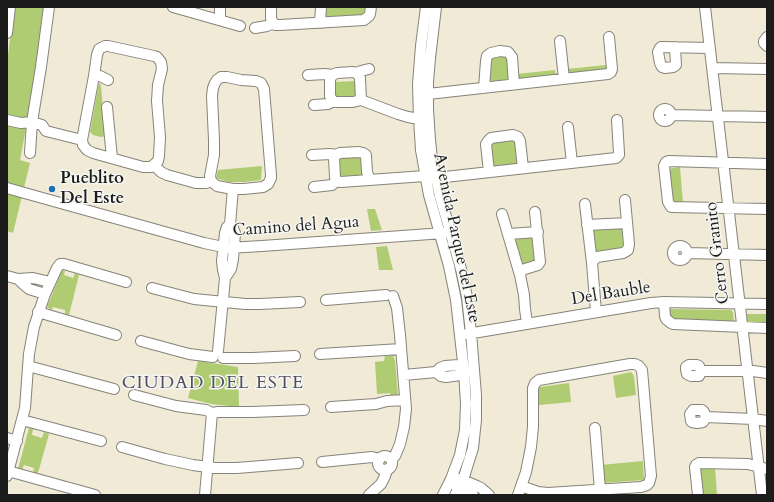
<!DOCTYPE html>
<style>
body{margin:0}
#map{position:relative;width:774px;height:502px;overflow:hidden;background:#f0ead6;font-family:Cardo,serif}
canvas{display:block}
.frame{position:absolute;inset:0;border:8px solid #1c1c1c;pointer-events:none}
</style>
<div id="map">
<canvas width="774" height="502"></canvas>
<div class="frame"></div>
</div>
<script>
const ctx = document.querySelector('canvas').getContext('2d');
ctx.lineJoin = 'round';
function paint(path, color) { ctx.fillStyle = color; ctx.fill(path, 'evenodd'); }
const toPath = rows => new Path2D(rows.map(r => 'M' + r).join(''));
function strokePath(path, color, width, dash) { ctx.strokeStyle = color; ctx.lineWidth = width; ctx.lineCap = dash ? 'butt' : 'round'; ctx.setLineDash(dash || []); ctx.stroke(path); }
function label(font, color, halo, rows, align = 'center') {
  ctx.font = font + ' Cardo,serif'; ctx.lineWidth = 3; ctx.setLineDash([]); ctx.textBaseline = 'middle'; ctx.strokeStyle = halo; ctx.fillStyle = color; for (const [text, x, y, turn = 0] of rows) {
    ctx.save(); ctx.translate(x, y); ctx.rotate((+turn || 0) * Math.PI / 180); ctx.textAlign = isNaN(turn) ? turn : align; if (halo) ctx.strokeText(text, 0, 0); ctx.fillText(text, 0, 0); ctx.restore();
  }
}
paint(toPath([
 [14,7,46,7,29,112,20,160,30,163,13,233,7,231,7,63],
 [324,7,366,7,367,14,364,18,325,18,324,17],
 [509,55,510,78,508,80,493,82,490,80,490,59,492,56],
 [606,65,607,71,568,76,567,69],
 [555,70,556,77,517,81,516,74],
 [356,81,357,96,334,97,334,82],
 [99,83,101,85,105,136,101,137,93,135,90,132],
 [511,139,516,142,518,161,517,165,493,167,490,145,491,142],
 [359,157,361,158,365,177,340,179,338,159,340,158],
 [262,166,261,180,245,182,229,182,216,178,218,170],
 [680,167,683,203,672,203,668,169],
 [367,209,375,209,382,230,371,231],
 [594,228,625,228,624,250,594,253,591,231],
 [532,236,535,263,521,265,514,237],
 [387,246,393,270,379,270,376,247],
 [62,270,65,271,64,275,73,278,75,273,79,275,69,315,65,314,65,310,53,307,52,310,47,307],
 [669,309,731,310,733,312,734,323,673,321,670,318],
 [745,314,767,314,767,325,746,324],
 [385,356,393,356,395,360,398,396,390,396,390,393,377,394,375,362,384,361],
 [198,361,238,367,239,407,211,404,188,398],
 [631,372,634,376,636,395,616,398,613,376],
 [569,383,571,402,539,405,538,389,540,387],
 [29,428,33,429,32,435,42,438,44,432,49,434,38,473,33,473,34,468,24,465,22,470,18,469],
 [643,461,644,480,602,483,601,465],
 [699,466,715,467,717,495,701,495]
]), '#afcc72');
const minor = toPath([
 [173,7,240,26],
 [271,7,271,18,272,21,275,25,280,25,364,20,369,16,370,14,371,7],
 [426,7,421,46,418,84,419,119,421,150,429,195,449,266,456,300,464,371,466,404,465,430,460,455,451,479,443,495],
 [436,7,430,58,428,82,428,109,430,140,432,159,440,196,461,269,467,297,471,333,476,395,476,420,473,448,463,480,455,495],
 [705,7,762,495],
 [220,20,220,7],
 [320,23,321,7],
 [255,28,267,26,273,23],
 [7,33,10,7],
 [767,37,764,41,764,43,767,46],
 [560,41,564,79],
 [105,46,108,46,154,56,157,57,161,62,162,69,158,85,157,101,160,137,159,156,158,161,151,167,143,167,93,153,87,150,83,145,82,140,94,76,97,55,99,49,105,46],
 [675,47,676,65,673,67,665,68,662,67,660,63,658,52,660,48,661,47,663,47,710,48],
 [713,68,767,69],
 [357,73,361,71,369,69],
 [308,75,325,74,332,75],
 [94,76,100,76,108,80],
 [221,77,227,77,241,80,256,81,261,83,264,89,271,175,271,178,268,184,263,187,244,189,233,189,217,186,211,181,210,176,214,155,214,140,212,96,213,88,215,83,217,80,221,77],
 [484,88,486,61,487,56,491,53,500,51,508,52,512,57,514,84],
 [428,94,608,74,611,72,612,69,609,37],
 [361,100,360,78,357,73,353,72,337,73,332,75,330,80,330,96,332,100,335,102,353,102,361,100,398,114,408,117,419,119],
 [314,105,328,104,333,101],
 [107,107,112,158],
 '659 115a6 6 0 1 1 12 0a6 6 0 1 1-12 0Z',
 [672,115,767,117],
 [7,120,21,123,32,122,42,125,46,131,82,140],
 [568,127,572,163],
 [30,153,32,122,41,67,49,7],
 [312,155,330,154,335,155],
 [767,164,669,161,666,162,664,166,668,202,671,207,767,209],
 [154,165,161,172,167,175,196,183,206,183,211,181],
 [489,172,486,144,488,141,491,138,513,135,518,137,520,141,523,168],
 [436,178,616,158,619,155,619,153,617,120],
 [336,181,335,177,334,158,335,155,340,153,359,152,363,153,366,155,367,172,370,180],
 [314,187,332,185,336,181,341,182,425,176],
 [7,188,21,192,204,243,228,248,262,246,444,233],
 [585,204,592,263,596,312],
 [502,214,520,275,524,295,525,309,527,323],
 [587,225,627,223],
 [508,234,538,232],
 '673 253a7 7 0 1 1 14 0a7 7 0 1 1-14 0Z',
 [688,253,767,255],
 [592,263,593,261,597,257,623,253,628,250,629,244,625,200],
 [520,275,522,270,525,269,538,265,540,262,535,212],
 [7,276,18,279,33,278,50,282],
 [225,278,231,269,233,259,235,233,233,228,230,224],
 [18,279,22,283,29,289,45,294],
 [152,288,194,299,245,304,260,304,300,302],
 [326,300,386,295],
 [664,302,665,316,666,319,671,323,673,324,767,328],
 [38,312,116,335],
 [467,334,651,303,664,302,767,304],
 [141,341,189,354,213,357],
 [218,351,225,278,223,270,222,261,225,233,227,227,230,224,233,189],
 [320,354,401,349],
 [223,358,253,358,295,356],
 [689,365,697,365,699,366,701,371,700,374,699,376,691,376,687,374,686,369,686,367,689,365],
 [28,366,114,389],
 [701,371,753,371,767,373],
 [436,372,441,376,446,377,460,375,464,371,468,371],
 [404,375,436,372,440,368,445,366,459,365,463,368,464,371],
 [134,395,176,406,206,410,212,413,218,412,252,412,304,410],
 [331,407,376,404,387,401,405,400],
 [693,410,702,410,704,412,706,417,703,422,697,423,692,422,691,421,690,414,693,410],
 [706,417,753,419,767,421],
 [22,420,101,441],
 [595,428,600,490],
 [7,438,17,441],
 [122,447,165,459,193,465,215,468,237,468,298,463],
 '378 463a7 7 0 1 1 14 0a7 7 0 1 1-14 0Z',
 [391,459,395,456,400,444,404,427,406,409,400,335,397,308,393,296],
 [322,462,372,457,380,459],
 [8,471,95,495],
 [7,476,25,408,29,354,34,327,45,294,57,268,60,264,64,264,126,282],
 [457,479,463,480,477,486,481,488,489,495],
 [455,484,458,489,473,495],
 [521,486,538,492,548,493,641,487,647,485,649,483,651,476,642,370,639,366],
 [205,495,212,413],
 [369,495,381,484,385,476,387,469],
 [518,495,526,472,531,447,533,427,533,388,535,383,539,380,630,364,635,364,639,366],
 [698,495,695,467,696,465,699,463,748,464,767,469]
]);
strokePath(minor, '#868379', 12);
strokePath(minor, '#fff', 10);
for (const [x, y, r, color] of [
 [52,189,4,"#1f6fb2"]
]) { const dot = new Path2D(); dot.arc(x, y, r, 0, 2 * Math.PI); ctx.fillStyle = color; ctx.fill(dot); strokePath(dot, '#f6f6f2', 1.5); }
label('bold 17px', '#1c1c1c', '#f6f6f2', [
 ["Pueblito",60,179],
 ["Del Este",60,199]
], 'left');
label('17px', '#1c1c1c', '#f6f6f2', [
 ["Camino del Agua",296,227,-4],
 ["Avenida Parque del Este",456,238,78],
 ["Cerro Granito",718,253,-97],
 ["Del Bauble",611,294,-9]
]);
ctx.letterSpacing = '1px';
label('18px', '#504e61', '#f6f6f2', [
 ["CIUDAD DEL ESTE",213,384]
]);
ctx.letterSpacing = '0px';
</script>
